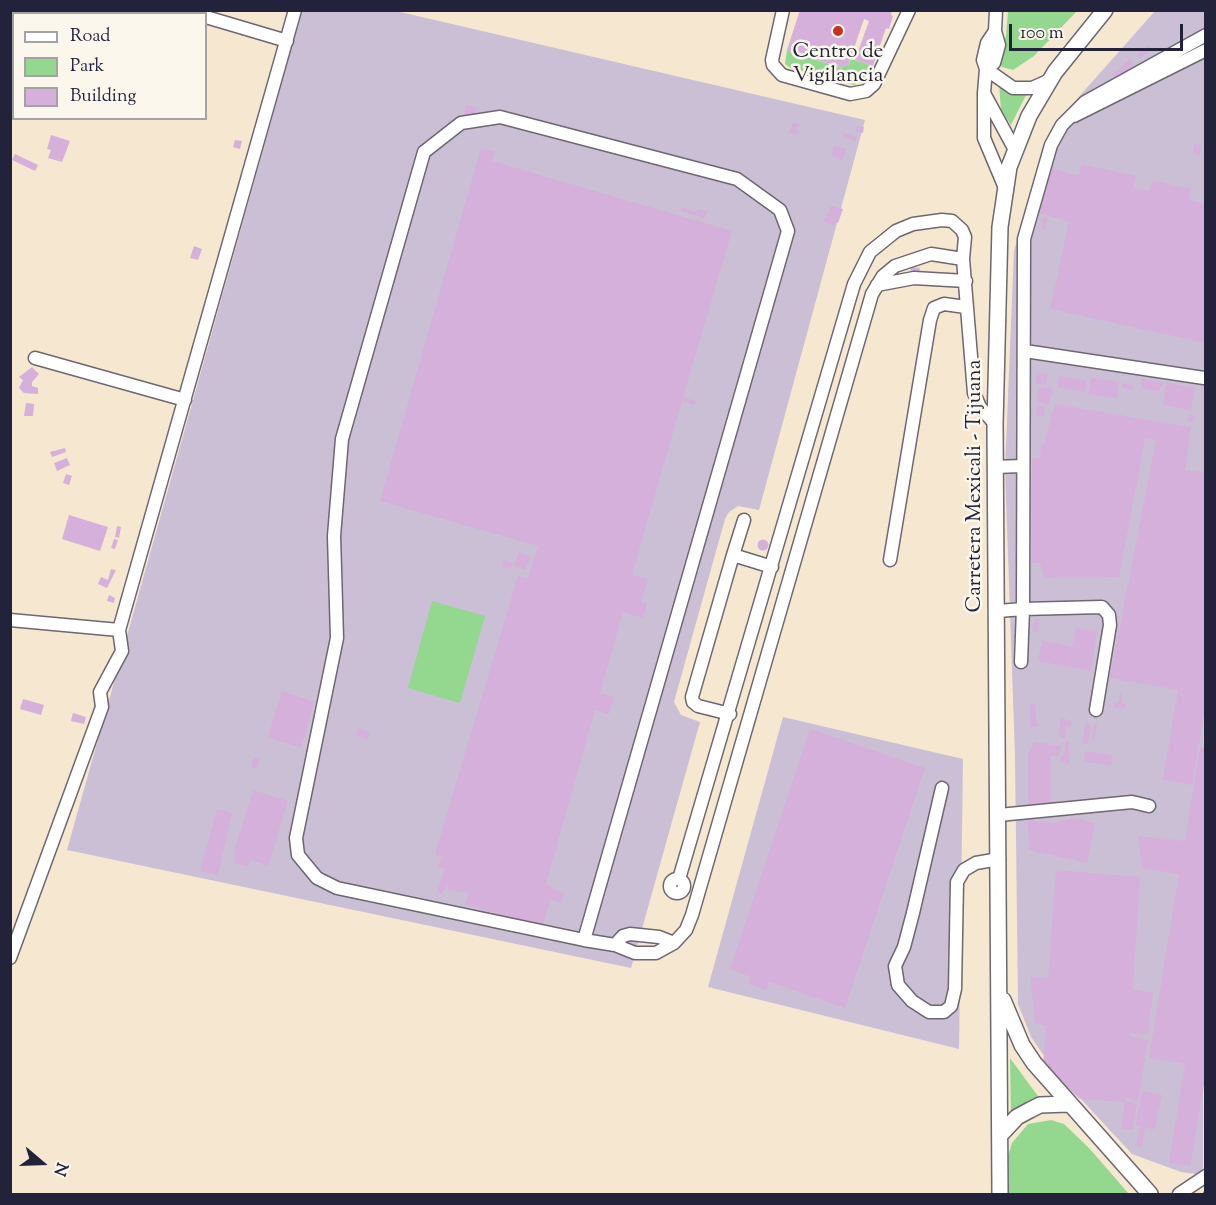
<!DOCTYPE html>
<style>
body{margin:0}
#map{position:relative;width:1216px;height:1205px;overflow:hidden;background:#f6e7d1;font-family:"Sorts Mill Goudy",serif}
canvas{display:block}
.frame{position:absolute;inset:0;border:12px solid #22223b;pointer-events:none}
.legend{position:absolute;left:12px;top:12px;width:195px;height:108px;box-sizing:border-box;background:#fbf7ec;border:2px solid #a4a2a5;margin:0;padding:8px 10px;list-style:none;font-size:18px;color:#22223b}
.legend li{display:flex;align-items:center;gap:12px;height:30px}
.legend b{width:30px;border:2px solid #a4a2a5}
.north{position:absolute;left:12px;top:1133px;width:60px;height:60px;-webkit-text-stroke:4px #fbf7ec;paint-order:stroke;rotate:109deg;font-size:16px;font-weight:700;line-height:24px;text-align:center;color:#22223b}
.north::after{content:'';display:block;margin:auto;width:21px;height:27px;background:#22223b;clip-path:polygon(50% 0,100% 100%,50% 72%,0 100%)}
.scale{position:absolute;left:1009px;top:24px;width:174px;height:27px;box-sizing:border-box;border:3px solid #22223b;border-top:0;padding-left:8px;font-size:18px;line-height:21px;white-space:nowrap;color:#22223b;-webkit-text-stroke:4px #fbf7ec;paint-order:stroke}
</style>
<div id="map">
<canvas width="1216" height="1205"></canvas>
<div class="frame"></div>
<ul class="legend">
<li><b style="height:8px;background:#fff"></b>Road</li>
<li><b style="height:16px;background:#94d78f"></b>Park</li>
<li><b style="height:16px;background:#d5b0da"></b>Building</li>
</ul>
<div class="north">N</div>
<div class="scale">100 m</div>
</div>
<script>
const ctx = document.querySelector('canvas').getContext('2d');
ctx.lineJoin = 'round';
function paint(path, color) { ctx.fillStyle = color; ctx.fill(path, 'evenodd'); }
const toPath = rows => new Path2D(rows.map(r => 'M' + r).join(''));
function strokePath(path, color, width, dash) { ctx.strokeStyle = color; ctx.lineWidth = width; ctx.lineCap = dash ? 'butt' : 'round'; ctx.setLineDash(dash || []); ctx.stroke(path); }
function label(font, color, halo, rows, align = 'center') {
  ctx.font = font + ' "Sorts Mill Goudy",serif'; ctx.lineWidth = 5; ctx.setLineDash([]); ctx.textBaseline = 'middle'; ctx.strokeStyle = halo; ctx.fillStyle = color; for (const [text, x, y, turn = 0] of rows) {
    ctx.save(); ctx.translate(x, y); ctx.rotate((+turn || 0) * Math.PI / 180); ctx.textAlign = isNaN(turn) ? turn : align; if (halo) ctx.strokeText(text, 0, 0); ctx.fillText(text, 0, 0); ctx.restore();
  }
}
paint(toPath([
 [302,11,396,11,865,120,759,510,738,506,729,512,725,519,674,702,681,715,700,722,631,968,67,850],
 [1155,11,1205,11,1203,1175,1181,1172,1132,1154,1053,1069,1031,1037,1018,1004,1015,756,1005,469,1014,251,1052,127],
 [783,717,963,759,959,1049,708,987]
]), '#cbbfd5');
paint(toPath([
 [1008,11,1077,11,1034,56,1013,70,1002,67,999,60,1006,36],
 [787,50,842,68,844,65,848,66,851,59,873,66,864,80,854,85,792,69,785,64],
 [999,84,1012,92,1026,95,1011,125,1001,110],
 [432,601,485,616,460,703,408,688],
 [1010,1058,1040,1099,1011,1114],
 [1051,1120,1064,1124,1089,1148,1129,1194,1008,1194,1008,1156,1012,1143,1028,1124]
]), '#94d78f');
paint(toPath([
 [800,10,892,10,891,15,893,16,889,29,886,28,873,66,855,60,869,21,864,19,848,66,844,65,843,68,787,50],
 [1149,45,1152,50,1139,59,1137,54],
 [1130,59,1135,66,1116,80,1112,75],
 [466,105,477,108,474,120,463,117],
 [793,123,799,124,795,130,799,131,799,134,789,133],
 [857,126,864,127,863,133,856,131],
 [844,133,857,137,855,141,843,137],
 [51,135,70,141,62,162,48,158,51,150,47,149],
 [235,140,242,141,240,149,233,147],
 [1194,144,1201,145,1200,155,1193,154],
 [834,146,846,149,843,160,831,156],
 [481,148,495,152,492,161,732,231,683,397,696,401,695,405,682,401,632,575,648,579,641,602,647,604,643,618,623,612,600,693,614,697,609,714,595,710,546,884,564,894,561,903,550,900,542,928,465,904,469,893,448,890,448,883,442,894,437,892,445,868,438,867,442,857,435,854,518,576,528,578,538,546,380,501],
 [15,154,38,165,35,171,12,160],
 [639,156,666,165,664,169,637,160],
 [1081,164,1136,176,1133,188,1149,191,1153,180,1191,189,1189,200,1206,204,1206,343,1050,309,1069,222,1037,212,1050,168,1079,176],
 [829,205,843,209,838,223,836,222,834,226,823,222,826,214,829,215],
 [682,207,696,212,698,209,707,211,704,218,681,211],
 [1043,217,1047,218,1046,230,1042,230],
 [194,246,202,249,198,260,190,258],
 [911,267,920,268,919,276,910,274],
 [32,367,39,374,32,382,32,386,38,388,38,394,24,393,19,388,23,380,19,377],
 [1037,373,1048,374,1046,385,1035,383],
 [1059,376,1087,381,1085,392,1057,387],
 [1091,378,1119,382,1117,398,1088,394],
 [1142,379,1163,383,1162,387,1160,387,1159,392,1141,388],
 [1167,382,1195,388,1191,410,1163,405],
 [1122,383,1133,385,1132,390,1122,387],
 [1039,387,1053,389,1049,404,1037,402],
 [26,403,34,404,33,416,24,416],
 [1055,404,1191,427,1185,470,1206,473,1206,703,1192,785,1163,780,1178,690,1110,678,1156,440,1145,439,1119,577,1044,578,1040,563,1032,563,1032,458,1040,458,1041,443,1044,444],
 [1037,406,1045,407,1044,416,1036,415],
 [1189,414,1195,416,1194,422,1188,421],
 [65,448,66,452,52,457,50,452],
 [67,458,70,465,57,471,54,463],
 [66,474,72,476,69,485,63,483],
 [69,515,108,527,100,551,62,539],
 [117,526,121,527,119,538,115,537],
 [114,539,118,540,115,549,111,548],
 '757.5 545a5.5 5.5 0 1 1 11 0a5.5 5.5 0 1 1-11 0Z',
 [519,552,531,557,525,570,514,566],
 [504,560,513,563,510,569,502,567],
 [111,569,116,570,107,588,98,584,101,577,108,580],
 [109,595,115,598,114,603,107,601],
 [1035,619,1039,619,1038,632,1032,631],
 [1076,628,1097,631,1091,671,1038,661,1042,640,1072,647],
 [282,691,315,702,301,748,268,737],
 [1120,693,1123,693,1121,703,1126,704,1125,709,1114,707,1115,702,1118,703],
 [23,699,44,705,41,715,20,709],
 [1030,704,1035,704,1037,727,1030,727],
 [73,713,86,717,84,724,71,721],
 [1061,718,1072,721,1071,727,1066,726,1064,739,1058,734],
 [1086,722,1091,727,1088,744,1082,743],
 [1095,724,1097,724,1094,741,1092,741],
 [358,728,370,732,368,739,356,736],
 [810,729,925,768,845,1008,769,982,766,990,748,984,751,977,730,969],
 [1066,741,1069,742,1069,764,1060,762,1061,755,1064,755],
 [1034,742,1061,746,1059,756,1051,756,1051,806,1028,805,1028,754],
 [1200,747,1206,748,1206,1073,1190,1166,1169,1163,1185,1064,1149,1058,1179,874,1142,868,1138,836,1185,841],
 [1085,751,1112,755,1111,765,1084,762],
 [254,757,260,759,257,768,251,767],
 [253,790,288,801,268,866,250,860,248,867,234,863,236,856,233,855],
 [217,809,232,813,218,875,200,871],
 [1074,818,1095,823,1087,863,1029,850,1028,820,1054,823],
 [1056,870,1140,877,1133,989,1153,993,1148,1034,1130,1033,1130,1036,1148,1040,1138,1101,1126,1098,1125,1102,1080,1099,1043,1066,1046,1026,1035,1023,1031,983,1031,976,1048,978],
 [1142,1091,1162,1095,1155,1129,1145,1128,1142,1147,1136,1146,1140,1126,1135,1126],
 [1125,1101,1137,1103,1133,1130,1121,1128]
]), '#d5b0da');
const minor = toPath([
 [183,10,193,14],
 [783,10,772,60,773,65,782,75,850,94,866,91,874,84,909,10],
 [206,17,287,41],
 [995,31,996,10],
 [986,69,994,63,999,45,995,31,987,43,983,60,986,69,984,93,1015,150],
 [986,69,1013,88,1032,88,1050,80],
 [984,94,984,138,1005,188],
 [1074,116,1206,50],
 [877,285,914,278,966,281],
 [1025,351,1204,378],
 [35,358,185,400],
 [995,467,1021,466],
 [733,555,744,520],
 [890,560,930,320,934,308,944,304,966,307],
 [998,611,1023,609,1024,239,1051,145,1062,125,1085,102,1206,35],
 [10,620,119,630],
 [1021,662,1023,609,1102,607,1109,615,1110,625,1096,710],
 [730,714,698,706,693,702,692,697,733,555,772,567],
 [942,788,913,913,904,947,895,966,898,985,912,1001,929,1012,944,1012,951,1006,955,989,957,882,964,870,976,863,999,859],
 [999,815,1132,802,1149,806],
 [679,879,854,284,870,252,896,231,913,224,942,220,952,221,962,230,965,237,963,259,974,393,980,407,995,424],
 '670 886a7 7 0 1 1 14 0a7 7 0 1 1-14 0Z',
 [584,940,788,231,780,210,737,179,500,117,461,123,424,152,342,439,334,536,337,638,296,838,298,855,317,878,337,888,584,940,615,945,635,953,656,953,674,943,686,930,692,915,872,294,883,276,895,266,931,254,963,259],
 [615,945,623,936,630,934,659,937,674,943],
 [10,958,102,707,100,692,122,651,119,630,295,10],
 [1179,1194,1206,1176]
]);
const major = toPath([
 [1003,1000,1022,1045,1034,1063,1150,1194],
 [1001,1134,1017,1117,1030,1110,1040,1105,1068,1104],
 [1000,1194,995,424,1000,227,1009,167,1029,116,1055,72,1105,10]
]);
strokePath(minor, '#6c6770', 15);
strokePath(major, '#6c6770', 18);
strokePath(minor, '#fff', 12);
strokePath(major, '#fff', 15);
strokePath(toPath([
 [1205,1194,1206,1192]
]), '#22223b', 4, [9, 4.5]);
for (const [x, y, r, color] of [
 [838,31,6,"#c8321e"]
]) { const dot = new Path2D(); dot.arc(x, y, r, 0, 2 * Math.PI); ctx.fillStyle = color; ctx.fill(dot); strokePath(dot, '#fbf7ec', 2); }
label('21px', '#22223b', '#fbf7ec', [
 ["Centro de",838,53],
 ["Vigilancia",838,77]
]);
label('21px', '#22223b', '#fbf7ec', [
 ["Carretera Mexicali - Tijuana",976,486,-90]
]);
</script>
